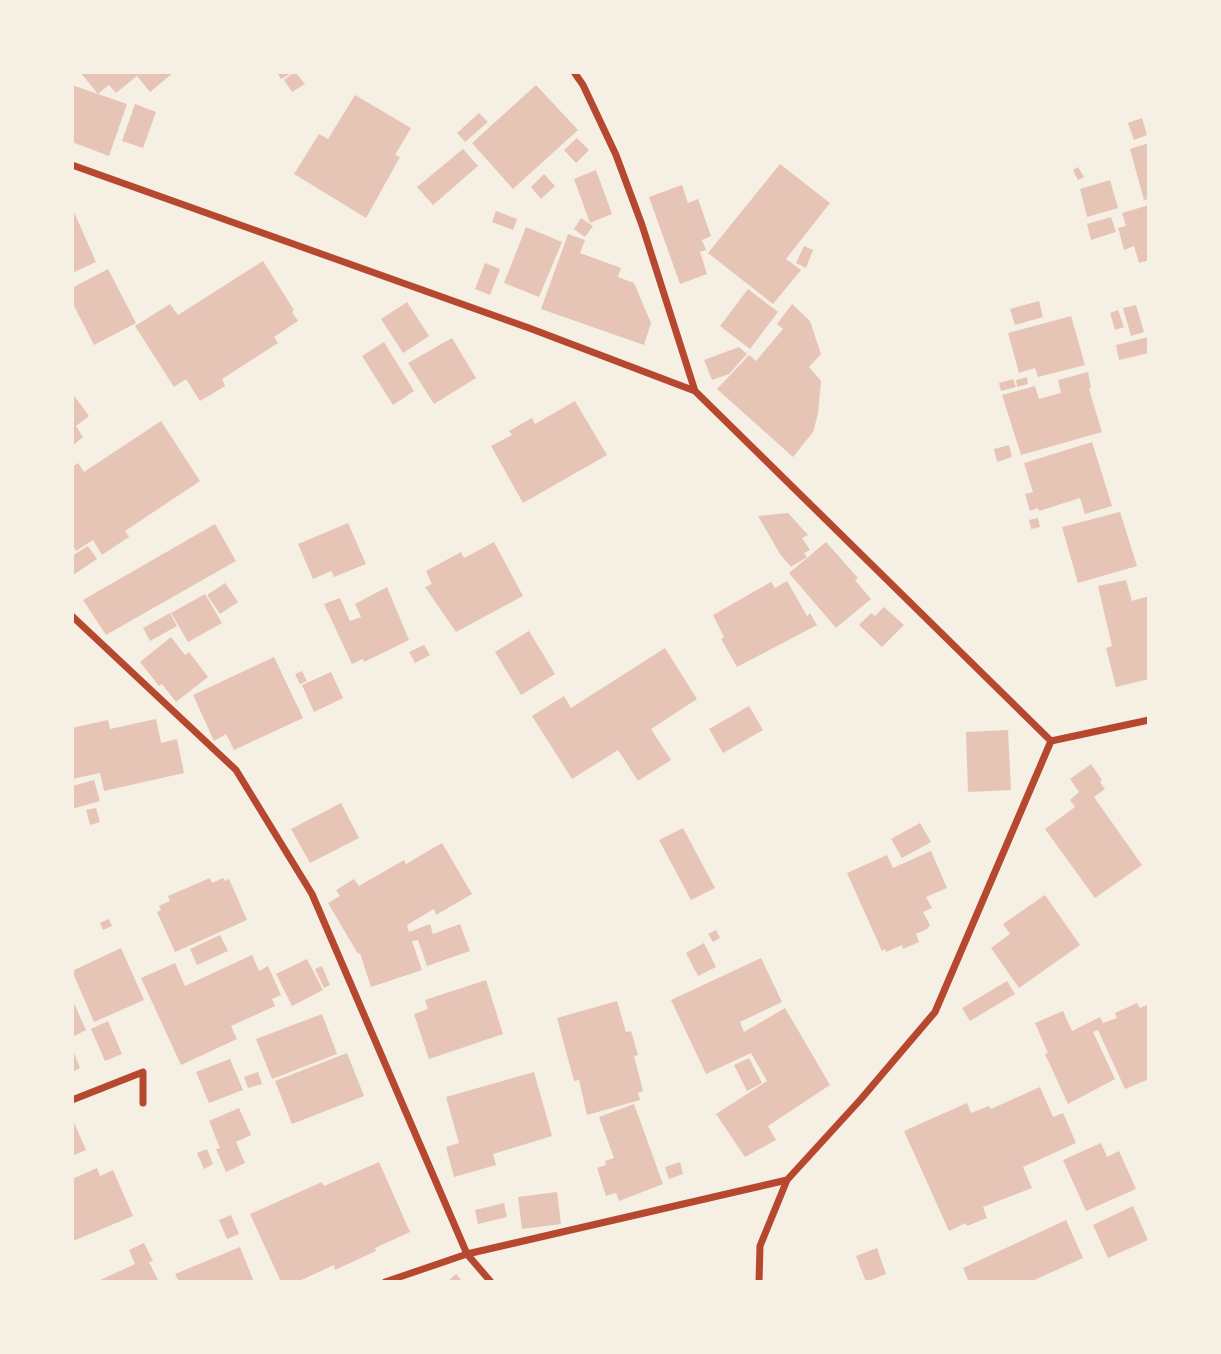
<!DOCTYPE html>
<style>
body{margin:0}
#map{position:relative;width:1221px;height:1354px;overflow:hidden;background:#f6efe4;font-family:Raleway,sans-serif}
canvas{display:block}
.frame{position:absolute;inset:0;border:74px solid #f6efe4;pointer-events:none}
</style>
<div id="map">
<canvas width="1221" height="1354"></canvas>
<div class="frame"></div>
</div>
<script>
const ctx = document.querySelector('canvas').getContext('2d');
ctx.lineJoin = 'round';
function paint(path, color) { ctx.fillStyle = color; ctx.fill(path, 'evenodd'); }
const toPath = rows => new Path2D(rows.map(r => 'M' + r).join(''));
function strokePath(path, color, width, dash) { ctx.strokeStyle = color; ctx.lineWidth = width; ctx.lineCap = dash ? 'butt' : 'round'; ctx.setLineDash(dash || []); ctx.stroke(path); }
paint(toPath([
 [80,72,174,72,150,92,137,76,116,93,109,85,98,94],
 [277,72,294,72,281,79],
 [295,72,305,84,292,92,284,80],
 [72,85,127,104,109,156,72,142],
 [536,85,578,130,513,189,472,143],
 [355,95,411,128,395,155,400,157,366,218,294,174,319,134,328,139],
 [135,104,156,112,143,148,122,141],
 [479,113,488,122,465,142,457,133],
 [1142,118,1147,135,1134,140,1128,123],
 [577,138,589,150,576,163,564,150],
 [1149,143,1149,199,1144,200,1130,149],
 [463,149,478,166,433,205,417,187],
 [780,164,830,203,786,259,801,270,773,304,708,253],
 [1078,167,1084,177,1078,180,1073,170],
 [596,170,612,214,590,223,574,179],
 [544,174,555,186,541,199,531,187],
 [1110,180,1118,208,1087,217,1080,189],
 [682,185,688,203,698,199,711,236,702,240,706,250,700,252,707,274,680,284,649,197],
 [1149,205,1149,260,1139,263,1134,246,1124,250,1118,228,1126,226,1122,213],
 [496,211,517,219,513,230,492,222],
 [74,212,96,262,72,273,72,213],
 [1111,217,1116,232,1091,240,1087,224],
 [581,218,593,226,585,237,574,229],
 [526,227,562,242,539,297,504,283],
 [568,234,585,240,580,253,621,268,618,277,634,283,651,323,644,345,541,309],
 [804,246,813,250,806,268,796,263],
 [263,261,294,310,292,312,298,321,274,337,278,343,222,379,225,386,200,401,186,379,174,387,135,326,170,304,178,315],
 [485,263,500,269,490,295,475,289],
 [108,269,136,323,94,345,72,302,72,288],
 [748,289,778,312,750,349,720,326],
 [1039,301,1043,317,1015,325,1010,309],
 [407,302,429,336,403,353,381,319],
 [792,304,810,321,821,354,809,367,821,381,818,414,813,432,793,457,717,389,749,355,756,361,783,329,777,324],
 [1136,305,1144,332,1131,336,1123,308],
 [1118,310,1124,327,1115,330,1110,313],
 [1071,316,1085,365,1038,377,1035,368,1019,373,1008,333],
 [1149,337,1149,353,1119,360,1116,345],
 [452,338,476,378,434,404,408,363],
 [384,342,414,391,393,405,362,356],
 [739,347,747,354,729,374,712,380,704,360],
 [1088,372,1091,388,1089,389,1102,432,1021,455,1002,395,1035,386,1039,399,1061,393,1058,380],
 [1027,377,1028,384,1017,387,1016,380],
 [1013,379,1016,387,1001,391,999,383],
 [72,393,89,416,76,426,83,437,72,446],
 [575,401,607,455,523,503,491,446,512,435,509,431,532,418,535,424],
 [161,421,200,481,125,531,129,537,102,555,93,540,76,551,72,544,72,467,78,463,84,472],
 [1092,442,1112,506,1085,514,1080,498,1039,511,1038,508,1030,511,1025,494,1033,492,1024,463],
 [1009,445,1012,457,997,462,994,449],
 [1120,512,1137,566,1078,583,1062,527],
 [788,513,808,535,802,538,810,550,804,553,807,557,791,567,780,554,758,516],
 [1038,518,1040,527,1031,529,1029,520],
 [348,523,366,564,334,577,331,571,313,579,298,544],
 [215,524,236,561,106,635,83,600],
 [494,542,523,596,456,632,425,587,432,584,426,571,461,552,464,558],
 [826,542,858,578,855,580,871,599,836,628,789,573],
 [88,546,97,559,73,575,72,556],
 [1126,580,1132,601,1149,596,1149,679,1116,687,1106,648,1112,646,1098,586],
 [787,581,807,616,810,613,817,625,737,667,721,639,724,637,713,615,771,582,775,588],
 [225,583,238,602,220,614,207,595],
 [387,587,409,640,364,662,363,659,352,664,324,604,340,598,350,621,361,617,355,604],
 [205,594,222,623,188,642,171,613],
 [884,607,904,625,882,647,859,625,871,613,875,616],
 [170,613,177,626,150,641,143,628],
 [529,631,555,674,521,695,495,652],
 [171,637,185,655,189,652,208,677,176,702,162,684,159,686,140,662],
 [424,645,430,655,415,663,409,652],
 [665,648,697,699,651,729,671,760,638,781,618,750,572,779,532,716,564,696,571,708],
 [274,657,303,718,234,750,226,734,214,741,193,695],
 [302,671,307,681,300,684,295,674],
 [331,672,343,698,314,712,302,685],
 [749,706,763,730,723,753,709,729],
 [156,719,161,743,177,739,184,773,104,791,100,773,72,779,72,728,108,720,110,729],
 [1008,730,1011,790,968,792,966,732],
 [1091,764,1102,780,1100,782,1105,789,1094,797,1142,865,1095,898,1045,829,1075,807,1070,800,1079,792,1070,779],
 [94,780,100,801,72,809,72,786],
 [341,803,359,838,310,863,291,829],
 [96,808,100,822,90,825,86,810],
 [920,823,931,842,902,858,891,839],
 [683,828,715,888,691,900,659,840],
 [442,843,472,894,436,915,434,909,407,925,409,932,430,924,433,934,460,924,470,951,427,966,418,940,412,941,422,970,371,987,360,953,358,954,328,903,340,896,336,890,354,879,359,886,404,860,406,864],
 [931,851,947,888,926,897,932,908,923,912,930,925,927,929,916,934,919,942,903,949,902,945,886,952,885,949,882,951,847,873,887,855,893,868],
 [210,878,212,883,223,878,225,881,229,879,247,920,175,952,157,912,161,910,159,906,170,901,168,896],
 [1045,895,1080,945,1019,988,991,948,1010,934,1003,924],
 [109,919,112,926,103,930,100,923],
 [716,930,720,938,713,942,708,934],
 [220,935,228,951,197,965,190,949],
 [704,943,716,967,698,976,686,953],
 [121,948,144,1000,94,1022,72,971],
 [252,955,259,971,268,966,281,995,272,999,275,1006,231,1026,237,1039,181,1065,141,978,175,963,185,986],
 [761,958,782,1002,740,1022,744,1032,785,1008,830,1085,768,1126,776,1140,745,1157,716,1114,767,1081,751,1053,706,1074,671,1000],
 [307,959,323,990,292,1006,276,974],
 [322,966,330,985,324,988,315,969],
 [486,980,503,1034,429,1059,414,1014,428,1009,425,1000],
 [1007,981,1015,994,970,1021,962,1008],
 [72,999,86,1030,72,1037],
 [617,1001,626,1032,631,1031,638,1055,634,1056,643,1091,638,1093,640,1100,587,1115,579,1080,574,1081,557,1018],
 [1137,1003,1140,1008,1149,1004,1149,1079,1125,1089,1098,1030,1093,1032,1115,1079,1068,1104,1045,1054,1048,1053,1035,1023,1063,1011,1072,1031,1100,1017,1103,1023,1117,1018,1115,1013],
 [322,1014,337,1054,272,1079,256,1039],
 [108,1021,122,1054,105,1061,91,1029],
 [72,1048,80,1068,72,1072],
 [347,1053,364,1096,292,1124,275,1081],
 [749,1058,762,1083,747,1091,734,1065],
 [230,1059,243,1090,209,1103,196,1072],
 [258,1072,262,1084,248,1088,244,1077],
 [534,1072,552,1136,493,1154,496,1165,454,1177,446,1147,459,1143,446,1097],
 [1040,1087,1053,1117,1063,1113,1076,1143,1023,1167,1032,1188,983,1207,987,1218,967,1226,966,1223,949,1231,904,1131,967,1103,971,1113,989,1106,991,1109],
 [634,1104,663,1184,619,1201,616,1193,606,1196,597,1168,606,1165,605,1161,614,1158,599,1117],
 [239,1108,251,1135,236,1142,245,1163,226,1172,216,1149,220,1148,209,1121],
 [72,1118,86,1150,72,1156],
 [1101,1143,1107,1157,1119,1151,1136,1189,1086,1211,1063,1160],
 [207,1149,213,1164,204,1169,197,1153],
 [379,1162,410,1232,375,1248,376,1251,335,1270,334,1265,297,1282,281,1282,250,1214,322,1182,324,1186],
 [680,1162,683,1174,669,1179,665,1167],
 [97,1168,100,1176,113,1170,133,1216,73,1241,72,1179],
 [557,1192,561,1224,522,1229,518,1197],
 [504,1203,507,1217,478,1224,475,1210],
 [1133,1206,1148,1240,1108,1258,1093,1225],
 [231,1215,239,1234,227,1239,219,1220],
 [1066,1220,1083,1258,1030,1282,969,1282,963,1268],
 [144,1243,153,1261,149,1262,159,1282,96,1282,135,1264,129,1250],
 [240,1247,254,1282,179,1282,175,1274],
 [877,1248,886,1274,866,1282,856,1256],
 [456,1274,463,1282,447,1282]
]), '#e6c5b7');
strokePath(toPath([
 [574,72,583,85,616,155,642,225,695,391],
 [72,165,529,328,695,391,1051,741],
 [72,616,236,770,312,894,467,1254,491,1282],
 [1051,741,1149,720],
 [72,1100,143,1072,143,1103],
 [385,1282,467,1254,787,1180],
 [759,1282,760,1246,787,1180,861,1099,935,1012,1051,741]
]), '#b5482f', 7);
</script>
